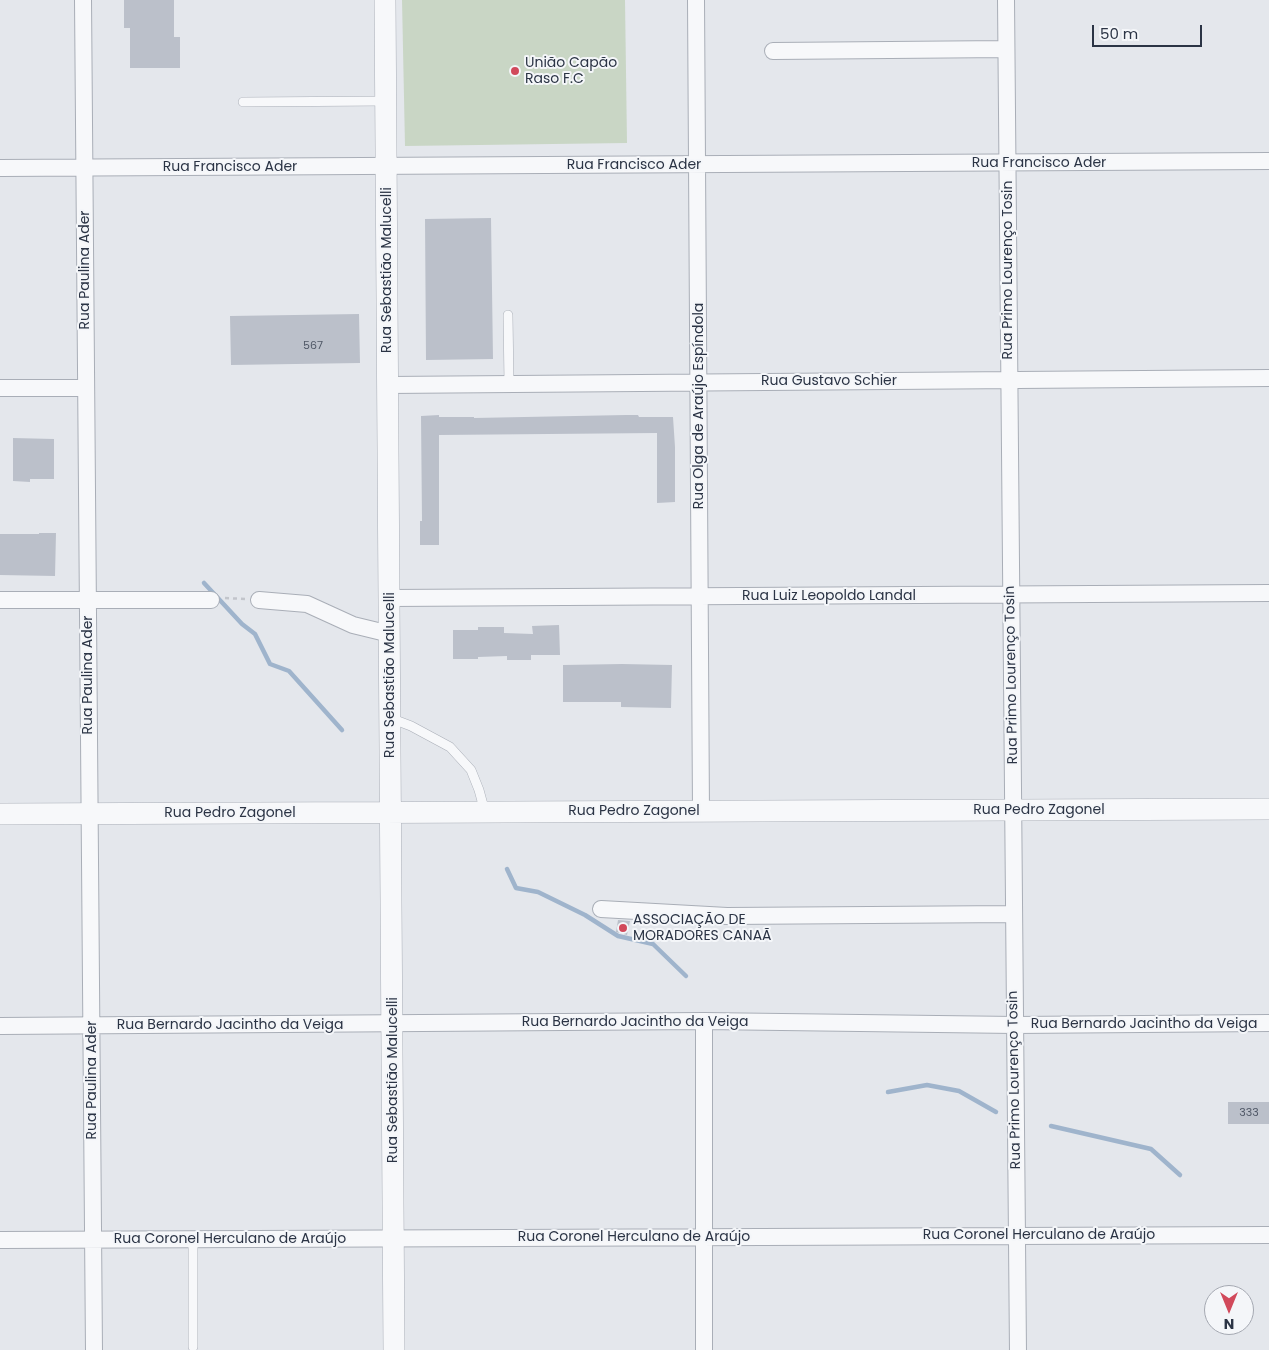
<!DOCTYPE html>
<meta charset="utf-8">
<style>
body{margin:0}
#map{position:relative;width:1269px;height:1350px;overflow:hidden;background:#e4e7ec;font-family:Poppins,sans-serif}
canvas{display:block}
.north{position:absolute;left:1204px;top:1285px;width:50px;height:50px;box-sizing:border-box;background:#f4f6f9;border:1px solid #a4a8b1;border-radius:50%;rotate:180deg;font-size:14px;font-weight:700;line-height:20px;text-align:center;color:#2b3445}
.north::after{content:'';display:block;margin:auto;width:18px;height:22px;background:#d1495b;clip-path:polygon(50% 0,100% 100%,50% 72%,0 100%)}
.scale{position:absolute;left:1092px;top:25px;width:110px;height:22px;box-sizing:border-box;border:2px solid #2b3445;border-top:0;padding-left:6px;font-size:15px;line-height:18px;white-space:nowrap;color:#2b3445;-webkit-text-stroke:4px #f4f6f9;paint-order:stroke}
</style>
<div id="map">
<canvas width="1269" height="1350"></canvas>
<div class="north">N</div>
<div class="scale">50 m</div>
</div>
<script>
const ctx = document.querySelector('canvas').getContext('2d');
ctx.lineJoin = 'round';
function paint(path, color) { ctx.fillStyle = color; ctx.fill(path, 'evenodd'); }
const toPath = rows => new Path2D(rows.map(r => 'M' + r).join(''));
function strokePath(path, color, width, dash) { ctx.strokeStyle = color; ctx.lineWidth = width; ctx.lineCap = dash ? 'butt' : 'round'; ctx.setLineDash(dash || []); ctx.stroke(path); }
function label(font, color, halo, rows, align = 'center') {
  ctx.font = font + ' Poppins,sans-serif'; ctx.lineWidth = 4; ctx.setLineDash([]); ctx.textBaseline = 'middle'; ctx.strokeStyle = halo; ctx.fillStyle = color; for (const [text, x, y, turn = 0] of rows) {
    ctx.save(); ctx.translate(x, y); ctx.rotate((+turn || 0) * Math.PI / 180); ctx.textAlign = isNaN(turn) ? turn : align; if (halo) ctx.strokeText(text, 0, 0); ctx.fillText(text, 0, 0); ctx.restore();
  }
}
paint(toPath([
 [402,0,625,0,627,143,405,146]
]), '#c9d6c5');
strokePath(toPath([
 [204,583,242,624,255,634,270,664,289,671,342,730],
 [507,869,516,888,538,892,585,915,618,936,653,944,686,976],
 [888,1092,927,1085,959,1091,996,1112],
 [1051,1126,1151,1149,1180,1175]
]), '#9fb4cc', 4.5);
paint(toPath([
 [124,0,174,0,174,37,180,37,180,68,130,68,130,28,124,28],
 [491,218,493,359,426,360,425,219],
 [359,314,360,363,231,365,230,316],
 [439,415,439,417,474,417,474,418,626,415,638,415,639,417,673,417,675,447,675,502,657,503,657,433,439,435,439,545,420,545,420,521,422,521,421,416],
 [13,438,54,439,54,479,30,479,30,482,13,481],
 [39,533,56,533,55,576,0,575,0,534,39,534],
 [559,625,560,655,531,655,531,660,507,660,507,656,478,657,478,659,453,659,453,630,478,630,478,627,504,627,504,633,533,634,532,626],
 [622,664,672,665,671,708,621,707,621,702,563,702,563,665],
 [618,920,630,921,627,935,616,932],
 [1228,1102,1269,1102,1269,1124,1228,1124]
]), '#bbc0ca');
const service = toPath([
 [243,102,386,101],
 [508,315,509,384],
 [390,718,411,726,450,747,471,770,479,790,485,812],
 [193,1347,193,1239]
]);
const minor = toPath([
 [83,0,94,1350],
 [696,0,701,811],
 [1006,0,1018,1350],
 [773,51,1006,49],
 [0,168,1269,161],
 [388,385,1269,378],
 [0,388,86,388],
 [389,598,1269,593],
 [0,600,211,600],
 [259,600,307,604,353,625,390,634],
 [601,909,727,916,1014,914],
 [704,1021,704,1350],
 [0,1026,704,1021,1015,1025,1269,1023],
 [0,1240,1269,1235]
]);
const tertiary = toPath([
 [385,0,394,1350],
 [0,814,1269,809]
]);
strokePath(service, '#a9aeb7', 10);
strokePath(minor, '#a9aeb7', 18);
strokePath(tertiary, '#a9aeb7', 22);
strokePath(toPath([
 [225,598,245,599]
]), '#c2c5cb', 2.5, [4, 4]);
strokePath(service, '#f7f8fa', 9);
strokePath(minor, '#f7f8fa', 16);
strokePath(tertiary, '#f7f8fa', 21);
for (const [x, y, r, color] of [
 [515,71,5,"#d1495b"],
 [623,928,5,"#d1495b"]
]) { const dot = new Path2D(); dot.arc(x, y, r, 0, 2 * Math.PI); ctx.fillStyle = color; ctx.fill(dot); strokePath(dot, '#f4f6f9', 2); }
label('11px', '#4f5766', null, [
 ["567",313,346],
 ["333",1249,1113]
]);
label('14px', '#2b3445', '#f4f6f9', [
 ["União Capão",525,63],
 ["Raso F.C",525,79],
 ["ASSOCIAÇÃO DE",633,920],
 ["MORADORES CANAÃ",633,936]
], 'left');
label('14px', '#2b3445', '#f4f6f9', [
 ["Rua Francisco Ader",1039,163],
 ["Rua Francisco Ader",634,165],
 ["Rua Francisco Ader",230,167],
 ["Rua Paulina Ader",85,270,-90],
 ["Rua Sebastião Malucelli",387,270,-90],
 ["Rua Primo Lourenço Tosin",1008,270,-90],
 ["Rua Gustavo Schier",829,381],
 ["Rua Olga de Araújo Espíndola",699,406,-90],
 ["Rua Luiz Leopoldo Landal",829,596],
 ["Rua Paulina Ader",88,675,-90],
 ["Rua Sebastião Malucelli",390,675,-90],
 ["Rua Primo Lourenço Tosin",1012,675,-91],
 ["Rua Pedro Zagonel",1039,810],
 ["Rua Pedro Zagonel",634,811],
 ["Rua Pedro Zagonel",230,813],
 ["Rua Bernardo Jacintho da Veiga",635,1022],
 ["Rua Bernardo Jacintho da Veiga",1144,1024],
 ["Rua Bernardo Jacintho da Veiga",230,1025],
 ["Rua Paulina Ader",92,1080,-90],
 ["Rua Sebastião Malucelli",393,1080,-90],
 ["Rua Primo Lourenço Tosin",1015,1080,-91],
 ["Rua Coronel Herculano de Araújo",1039,1235],
 ["Rua Coronel Herculano de Araújo",634,1237],
 ["Rua Coronel Herculano de Araújo",230,1239]
]);
</script>
